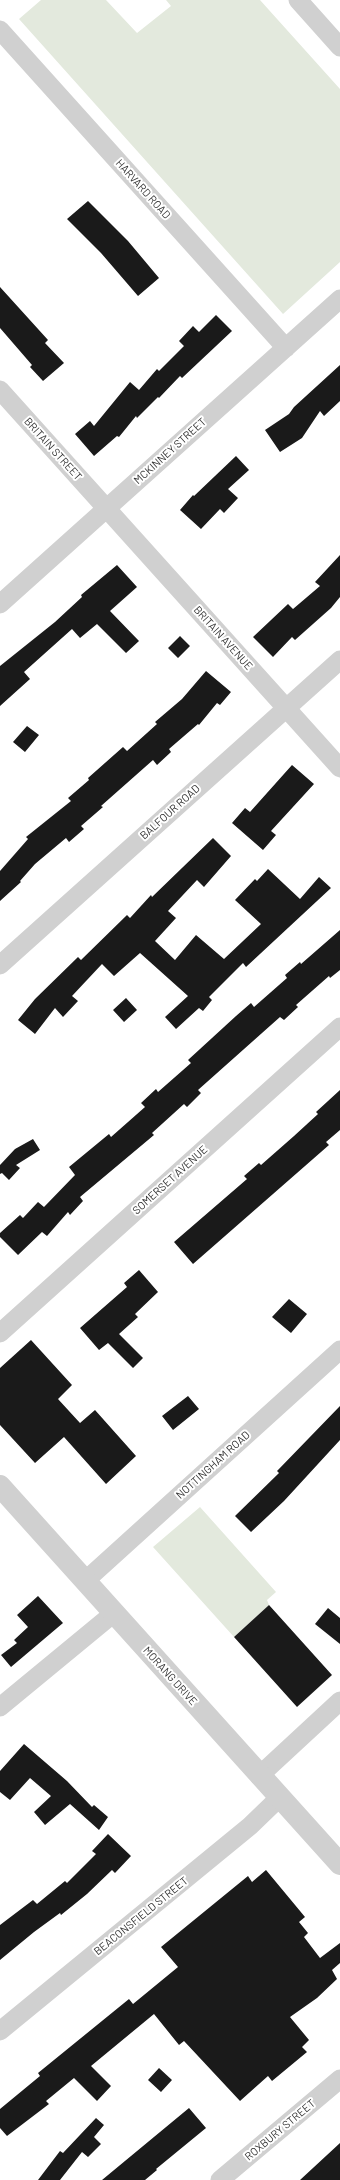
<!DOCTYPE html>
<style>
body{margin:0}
canvas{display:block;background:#fff}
</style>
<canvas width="340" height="2180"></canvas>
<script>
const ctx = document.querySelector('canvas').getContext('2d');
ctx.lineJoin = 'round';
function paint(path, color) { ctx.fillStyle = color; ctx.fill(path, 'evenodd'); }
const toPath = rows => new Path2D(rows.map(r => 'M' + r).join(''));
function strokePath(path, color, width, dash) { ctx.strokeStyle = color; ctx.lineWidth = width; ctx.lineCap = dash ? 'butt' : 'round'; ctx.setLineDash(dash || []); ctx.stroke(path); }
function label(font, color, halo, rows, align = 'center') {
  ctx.font = font + ' Barlow,sans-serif'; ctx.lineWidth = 4; ctx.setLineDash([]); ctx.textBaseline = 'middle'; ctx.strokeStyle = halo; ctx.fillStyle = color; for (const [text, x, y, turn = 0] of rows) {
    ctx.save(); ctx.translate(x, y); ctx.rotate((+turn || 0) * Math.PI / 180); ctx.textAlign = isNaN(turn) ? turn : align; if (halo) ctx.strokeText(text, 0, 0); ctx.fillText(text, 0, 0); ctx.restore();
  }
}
paint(toPath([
 [41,0,106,0,137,33,171,6,166,0,260,0,340,89,340,262,283,314,19,19],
 [200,1507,276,1592,267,1600,269,1605,234,1637,153,1547]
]), '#e3e9dd');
paint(toPath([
 [88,201,128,241,159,278,138,296,101,253,67,219],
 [0,287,48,340,45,343,64,363,43,381,30,367,32,365,0,328],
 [216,315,232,331,182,378,180,376,159,398,158,397,137,418,136,416,119,437,117,436,94,456,75,434,90,421,94,426,130,382,139,390,157,369,159,371,184,346,179,341,193,326,199,332],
 [340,365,340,401,324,416,320,411,302,438,280,452,265,430,289,414,294,407],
 [236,456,249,470,228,489,238,498,224,513,220,509,201,529,180,510,193,495,194,496],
 [340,555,340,597,331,608,295,640,292,637,273,657,253,637,288,604,293,609,320,586,315,582],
 [117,565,137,587,110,611,139,641,126,653,97,624,80,638,72,629,24,672,30,679,0,706,0,666,55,622,82,597,81,595],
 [180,636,190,646,178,658,168,648],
 [206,671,231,692,220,705,217,703,199,725,198,724,169,749,171,752,157,765,153,760,101,806,103,807,81,826,84,829,69,842,66,838,35,864,20,881,21,882,0,901,0,871,28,839,26,837,71,801,68,798,89,780,88,778,123,747,127,751,157,724,155,722,182,699],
 [27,726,39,735,25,752,13,742],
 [292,765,314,784,271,831,276,835,263,850,232,823,245,808,250,812],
 [213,838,231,856,204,887,197,880,168,911,176,918,155,941,175,960,196,935,224,959,261,924,235,900,255,879,257,881,268,869,300,899,319,877,331,888,246,967,243,963,209,997,212,1000,203,1011,199,1008,176,1029,165,1017,188,996,140,953,114,976,102,964,72,996,78,1001,63,1017,55,1008,35,1034,18,1020,35,999,78,957,81,960,127,915,130,918,151,895,152,897],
 [340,930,340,970,330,978,329,976,296,1005,298,1007,284,1020,280,1017,198,1090,201,1093,187,1107,184,1104,152,1133,154,1135,80,1197,83,1201,70,1215,68,1212,47,1236,42,1232,18,1255,0,1237,0,1233,20,1215,23,1218,38,1202,44,1207,75,1175,69,1167,109,1134,111,1137,145,1107,141,1103,156,1089,158,1092,191,1063,188,1060,236,1016,251,1003,254,1007,287,978,285,975,300,962,301,964],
 [126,998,137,1010,124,1022,113,1010],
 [340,1090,340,1130,326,1142,329,1145,193,1264,174,1242,247,1179,244,1176,259,1163,261,1165,294,1136,318,1114,316,1112],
 [33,1139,40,1150,16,1165,20,1168,9,1180,2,1173,0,1174,0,1165,15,1149],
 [139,1270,158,1292,135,1314,138,1317,119,1334,143,1358,133,1368,108,1343,99,1350,80,1328,127,1287,124,1283],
 [289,1299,307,1314,291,1333,272,1317],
 [31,1340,72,1385,58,1399,80,1423,95,1410,136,1456,106,1484,64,1437,35,1463,0,1425,0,1368],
 [188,1396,199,1409,173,1430,162,1416],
 [340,1406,340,1440,284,1501,251,1532,235,1516,279,1473,277,1471],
 [38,1596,63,1623,11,1667,1,1655,17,1643,14,1640,28,1627,17,1615],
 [269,1605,332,1675,297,1707,234,1637],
 [328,1608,340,1618,340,1644,315,1624],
 [24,1744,67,1781,92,1807,94,1805,108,1817,99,1830,70,1804,45,1825,34,1812,51,1796,30,1778,10,1800,0,1792,0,1771],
 [108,1834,131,1856,115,1873,112,1870,87,1894,61,1915,60,1913,34,1932,0,1960,0,1925,33,1900,37,1904,65,1881,67,1883,96,1854,92,1851],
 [266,1870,305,1917,299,1922,308,1933,304,1937,320,1958,340,1943,340,1963,332,1970,337,1979,317,1998,290,2017,309,2040,302,2047,307,2052,272,2081,268,2076,240,2101,184,2041,179,2045,154,2014,91,2066,111,2086,97,2101,74,2078,46,2101,49,2104,7,2136,0,2128,0,2109,40,2076,38,2073,129,1999,133,2004,178,1967,161,1947,248,1876,252,1882],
 [159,2068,172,2080,161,2092,148,2080],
 [189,2108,206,2128,156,2169,157,2170,145,2180,102,2180],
 [96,2118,104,2125,94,2137,101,2144,88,2157,82,2152,60,2180,38,2180,60,2151,63,2153],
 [340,2143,340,2180,300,2180]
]), '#1a1a1a');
strokePath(toPath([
 [298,0,340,47],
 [0,30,286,348],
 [0,390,340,768],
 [0,604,340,299],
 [0,965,340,660],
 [0,1333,340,1027],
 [85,1581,340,1350],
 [0,1707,114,1613],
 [259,1776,340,1701],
 [0,2031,250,1826,279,1798],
 [220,2180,340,2079]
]), '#d0d0d0', 19);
strokePath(toPath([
 [0,1486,340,1864]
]), '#d0d0d0', 22);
label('11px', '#333', '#fff', [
 ["HARVARD ROAD",143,189,48],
 ["BRITAIN STREET",53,449,48],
 ["MCKINNEY STREET",170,451,-42],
 ["BRITAIN AVENUE",223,638,48],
 ["BALFOUR ROAD",170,812,-42],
 ["SOMERSET AVENUE",170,1180,-42],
 ["NOTTINGHAM ROAD",213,1465,-42],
 ["MORANG DRIVE",170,1676,48],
 ["BEACONSFIELD STREET",141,1916,-39],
 ["ROXBURY STREET",280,2130,-40]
]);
</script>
